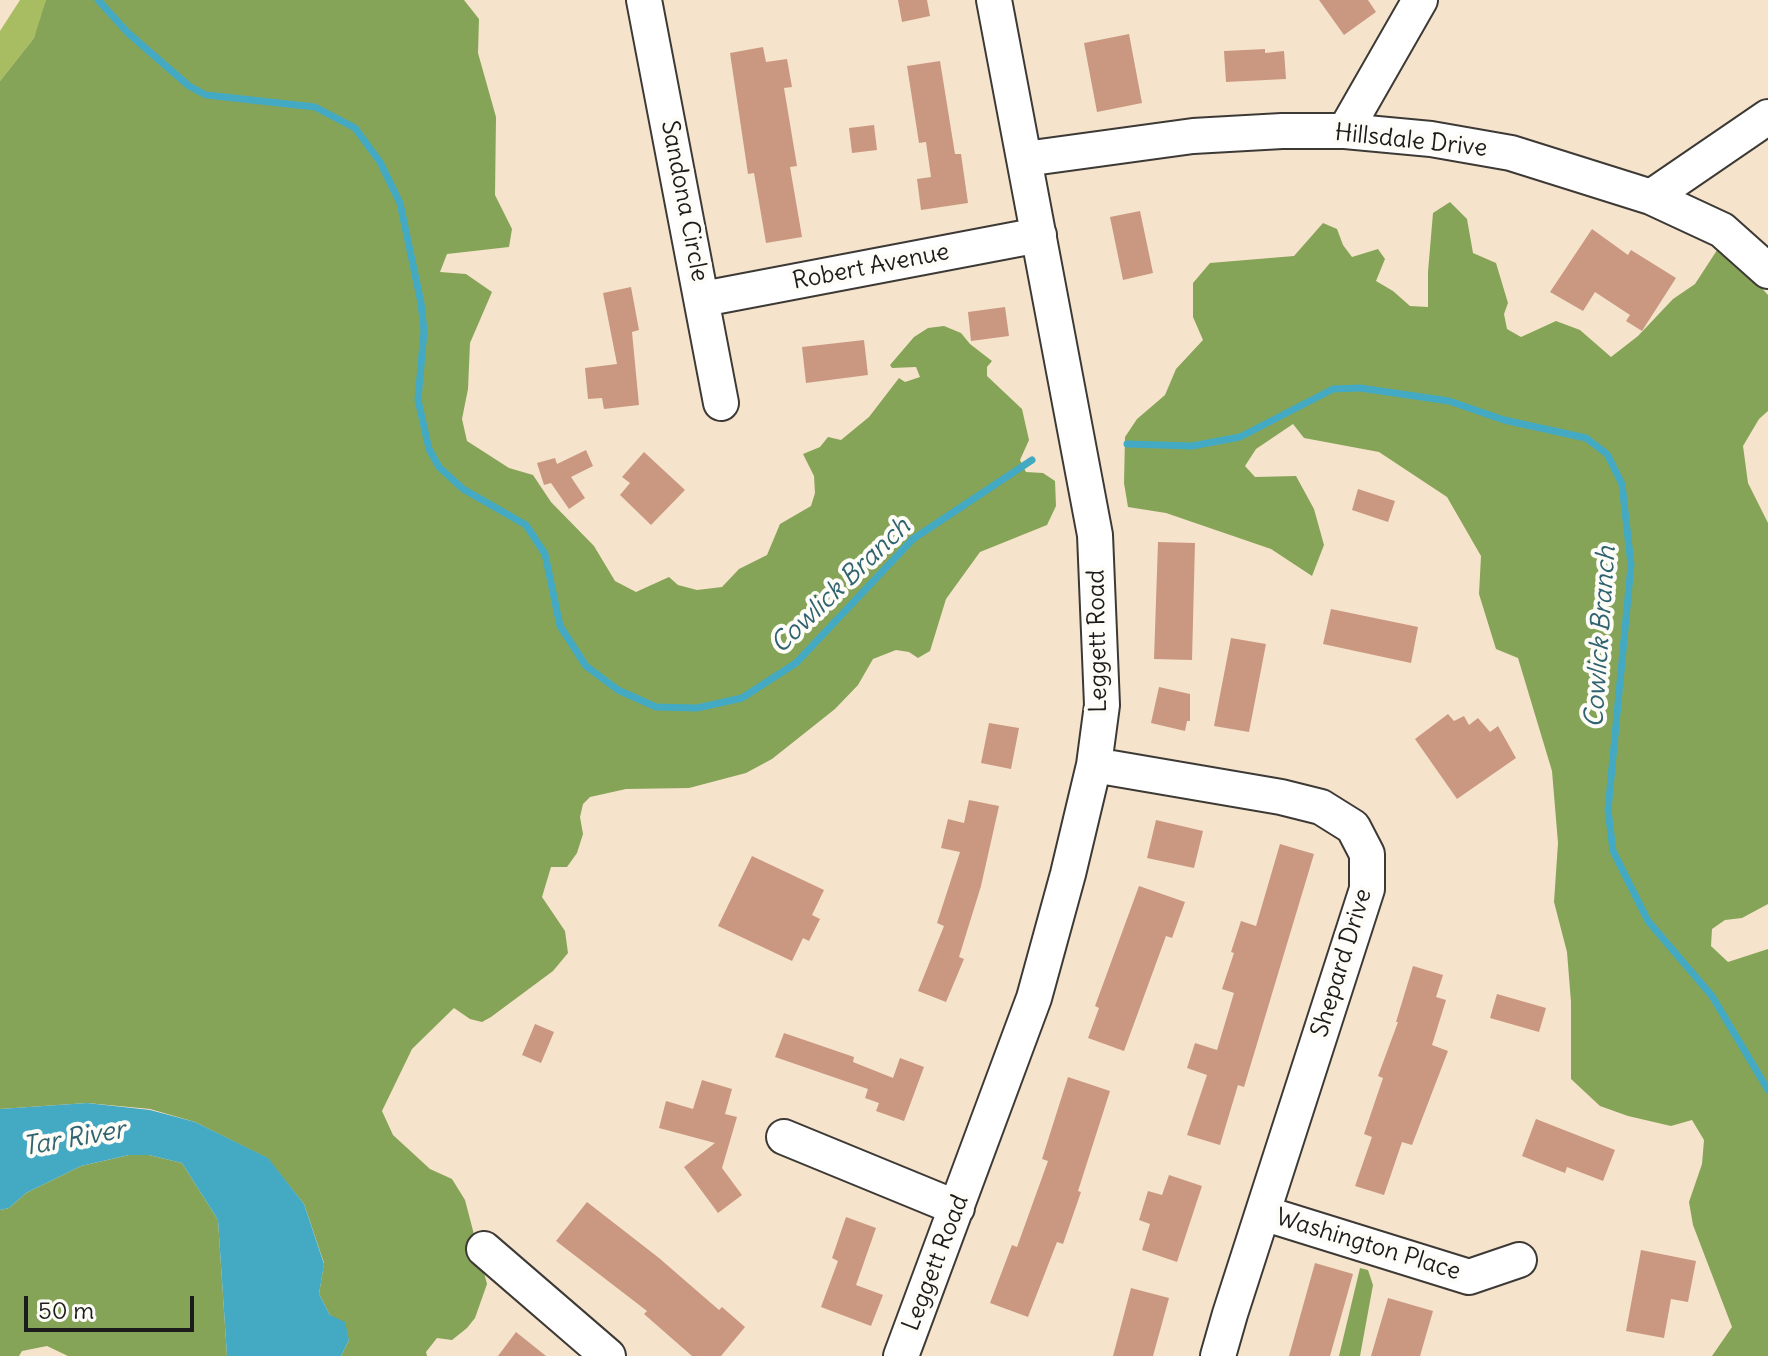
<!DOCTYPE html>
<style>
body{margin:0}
#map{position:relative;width:1768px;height:1356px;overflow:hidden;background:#f6e3cc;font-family:Delius,sans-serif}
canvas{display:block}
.scale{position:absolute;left:24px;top:1296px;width:170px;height:36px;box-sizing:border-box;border:4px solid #1c1c1c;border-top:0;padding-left:10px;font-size:24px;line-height:28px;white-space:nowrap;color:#1c1c1c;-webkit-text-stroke:6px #fdfcf7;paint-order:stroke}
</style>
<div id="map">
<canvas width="1768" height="1356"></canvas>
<div class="scale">50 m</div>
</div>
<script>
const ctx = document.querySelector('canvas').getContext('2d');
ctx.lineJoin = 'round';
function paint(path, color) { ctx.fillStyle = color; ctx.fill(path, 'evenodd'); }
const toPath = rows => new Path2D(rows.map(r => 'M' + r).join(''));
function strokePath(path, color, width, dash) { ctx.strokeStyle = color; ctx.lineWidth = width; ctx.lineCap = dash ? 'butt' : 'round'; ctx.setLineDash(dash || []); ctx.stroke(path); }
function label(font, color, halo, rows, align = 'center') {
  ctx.font = font + ' Delius,sans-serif'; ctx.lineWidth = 8; ctx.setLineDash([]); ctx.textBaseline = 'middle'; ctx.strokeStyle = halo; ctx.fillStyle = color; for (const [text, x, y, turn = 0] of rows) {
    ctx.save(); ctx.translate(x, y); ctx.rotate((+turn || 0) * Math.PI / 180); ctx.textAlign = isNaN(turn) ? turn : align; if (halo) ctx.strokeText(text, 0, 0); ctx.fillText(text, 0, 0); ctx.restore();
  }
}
paint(toPath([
 [20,0,46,0,44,12,34,38,0,81,0,31]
]), '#a8bd61');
paint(toPath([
 [46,0,464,0,479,19,478,53,496,117,495,195,512,229,509,247,447,254,440,272,466,274,492,292,470,343,468,389,462,419,467,441,509,468,533,475,551,502,594,546,615,581,636,592,669,577,678,585,697,590,722,587,739,569,767,555,780,524,811,506,815,493,814,476,803,454,820,447,828,437,841,440,869,417,899,378,905,382,920,377,916,367,892,368,890,365,914,337,928,328,944,326,961,333,970,344,992,361,987,367,987,376,1022,409,1029,440,1020,460,1026,472,1043,473,1055,481,1056,506,1047,525,980,552,946,599,930,651,918,658,909,652,896,650,873,659,858,685,835,709,772,759,746,773,689,788,626,789,590,797,583,804,580,817,583,834,577,853,567,867,551,867,542,897,565,931,568,953,553,971,491,1017,482,1022,470,1019,454,1008,412,1049,382,1111,393,1135,430,1169,452,1179,465,1200,487,1284,475,1318,467,1328,452,1340,437,1338,426,1352,427,1356,341,1356,349,1340,330,1315,319,1294,324,1263,304,1204,267,1158,195,1122,150,1109,87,1103,0,1109,0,81,34,38],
 [1450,202,1467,219,1473,253,1496,263,1508,303,1504,314,1507,329,1521,337,1556,321,1580,330,1611,357,1638,336,1673,299,1695,284,1721,244,1768,295,1768,411,1759,419,1743,446,1748,483,1768,523,1768,904,1742,918,1725,920,1712,929,1711,946,1728,962,1768,949,1768,1356,1712,1356,1732,1327,1693,1225,1689,1202,1702,1164,1704,1140,1692,1120,1671,1126,1628,1116,1600,1106,1571,1079,1571,1002,1567,952,1554,902,1558,843,1552,771,1518,658,1496,649,1479,594,1481,556,1447,497,1379,452,1304,438,1293,424,1256,449,1245,466,1255,477,1296,476,1314,509,1324,545,1312,576,1271,549,1166,513,1128,507,1124,483,1125,437,1137,419,1165,395,1176,369,1203,340,1193,317,1193,283,1210,263,1294,256,1323,223,1337,229,1343,245,1352,257,1378,249,1385,259,1376,281,1393,291,1410,306,1428,307,1428,272,1433,213],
 [129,1155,149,1155,182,1163,218,1220,227,1356,68,1356,47,1346,22,1351,19,1356,0,1356,0,1210,9,1208,26,1193,81,1166],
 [1360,1268,1368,1270,1373,1285,1360,1356,1339,1356]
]), '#86a457');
paint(toPath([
 [87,1103,150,1110,195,1122,268,1158,304,1204,324,1264,319,1294,330,1315,345,1322,349,1340,341,1356,227,1356,218,1220,182,1163,149,1155,129,1155,81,1166,26,1193,9,1208,0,1210,0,1109]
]), '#44aac4');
strokePath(toPath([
 [98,0,128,33,189,86,206,95,315,107,355,128,380,162,400,203,421,303,424,331,418,400,429,449,439,467,463,489,526,525,545,554,560,626,586,666,618,690,656,707,697,708,742,698,796,663,913,539,1032,460],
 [1127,444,1192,446,1240,437,1333,389,1360,388,1449,401,1504,420,1586,438,1607,454,1622,484,1631,565,1608,810,1613,851,1648,921,1712,996,1768,1090]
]), '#44aac4', 7);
paint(toPath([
 [898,0,927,0,930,16,902,22],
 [1319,0,1368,0,1376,12,1344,35],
 [1129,34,1142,103,1097,112,1084,43],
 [763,47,766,62,787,59,792,87,784,88,797,166,790,167,802,237,766,243,754,173,748,174,730,53],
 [1265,49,1265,53,1284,51,1286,79,1226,82,1224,51],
 [940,61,955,154,961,154,968,203,921,210,917,179,931,177,926,142,919,143,907,66],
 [874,125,877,150,852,153,849,128],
 [1140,211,1153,273,1123,280,1110,217],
 [1592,229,1628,255,1631,250,1676,278,1642,331,1626,321,1630,315,1595,292,1583,311,1550,292],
 [631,287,639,330,632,332,639,405,604,409,602,398,588,399,585,368,617,364,603,293],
 [1005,307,1009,336,971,341,968,312],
 [864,340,868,375,806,383,802,347],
 [586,450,593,466,571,477,585,498,569,509,551,483,544,485,537,463,555,458,557,464],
 [644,452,685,490,651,525,620,495,630,483,622,477],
 [1358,489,1395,501,1388,522,1352,510],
 [1158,542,1195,543,1192,660,1154,659],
 [1331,609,1418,627,1411,663,1323,644],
 [1231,638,1266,644,1249,732,1214,726],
 [1159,687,1190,694,1190,721,1187,721,1185,731,1151,723],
 [1448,714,1454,721,1464,716,1469,725,1478,718,1490,732,1498,726,1516,758,1457,799,1415,739],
 [989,723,1019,728,1011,769,981,763],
 [969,800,999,806,981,886,959,957,964,959,946,1002,918,991,944,926,937,923,960,852,941,848,948,819,964,823],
 [1156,820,1203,831,1194,868,1147,858],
 [1280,844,1314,854,1244,1087,1238,1085,1220,1145,1187,1135,1207,1075,1187,1068,1195,1043,1217,1050,1234,993,1222,989,1234,953,1231,952,1241,921,1256,926],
 [752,856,824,890,812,915,820,919,809,941,803,938,792,961,718,926],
 [1139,886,1185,902,1172,938,1166,936,1124,1051,1088,1038,1099,1008,1095,1006],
 [1413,966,1443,975,1436,997,1446,1000,1432,1045,1448,1051,1412,1145,1402,1142,1384,1195,1355,1186,1372,1137,1364,1134,1383,1078,1378,1076,1398,1022,1396,1022],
 [1497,994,1546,1008,1539,1032,1490,1018],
 [535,1024,554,1032,541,1063,522,1055],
 [784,1033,854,1057,853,1062,893,1078,900,1058,924,1067,904,1121,876,1111,879,1103,865,1098,868,1089,775,1057],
 [1068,1077,1110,1091,1078,1191,1081,1192,1063,1244,1057,1242,1028,1317,990,1303,1012,1245,1017,1247,1048,1161,1042,1159],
 [702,1080,732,1089,725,1114,737,1117,722,1168,742,1195,718,1213,684,1167,715,1143,659,1128,666,1101,693,1109],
 [1536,1119,1615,1150,1603,1181,1567,1167,1565,1173,1522,1156],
 [1169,1175,1202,1186,1177,1262,1142,1250,1150,1224,1139,1220,1148,1191,1162,1195],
 [587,1202,659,1258,719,1310,722,1307,745,1327,721,1356,692,1356,644,1314,647,1311,556,1241],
 [846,1217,876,1228,856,1285,883,1295,871,1326,821,1307,838,1261,832,1258],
 [1641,1250,1696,1261,1688,1302,1671,1299,1664,1338,1626,1331],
 [1315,1263,1353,1274,1330,1356,1289,1356],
 [1131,1288,1169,1298,1153,1356,1113,1356],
 [1388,1298,1433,1311,1420,1356,1371,1356],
 [516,1332,546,1356,498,1356]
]), '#ca9881');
const minor = toPath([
 [644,0,721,403],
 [1345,131,1420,0],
 [1025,159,1193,136,1282,131,1345,131,1431,139,1511,153,1651,197,1722,230,1768,271],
 [1651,197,1768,117],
 [703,299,1039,235],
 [1094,765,1281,797,1321,807,1353,827,1367,854,1367,889,1230,1314,1218,1356],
 [784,1137,957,1208],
 [1263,1213,1469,1277,1519,1260],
 [484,1249,608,1356],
 [901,1356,1034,998,1068,874,1094,765,1102,705,1095,535,994,0]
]);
strokePath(minor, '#3d3a36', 38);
strokePath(minor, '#fff', 34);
label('24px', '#1c1c1c', '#fdfcf7', [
 ["Hillsdale Drive",1411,141,6],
 ["Sandona Circle",684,201,79],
 ["Robert Avenue",871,267,-11],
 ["Leggett Road",1098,641,-91],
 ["Shepard Drive",1342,963,-73],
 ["Washington Place",1368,1245,17],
 ["Leggett Road",936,1263,-69]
]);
label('italic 26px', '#306370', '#fdfcf7', [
 ["Cowlick Branch",841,586,-44],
 ["Cowlick Branch",1601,637,-86],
 ["Tar River",74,1139,-10]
]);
</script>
